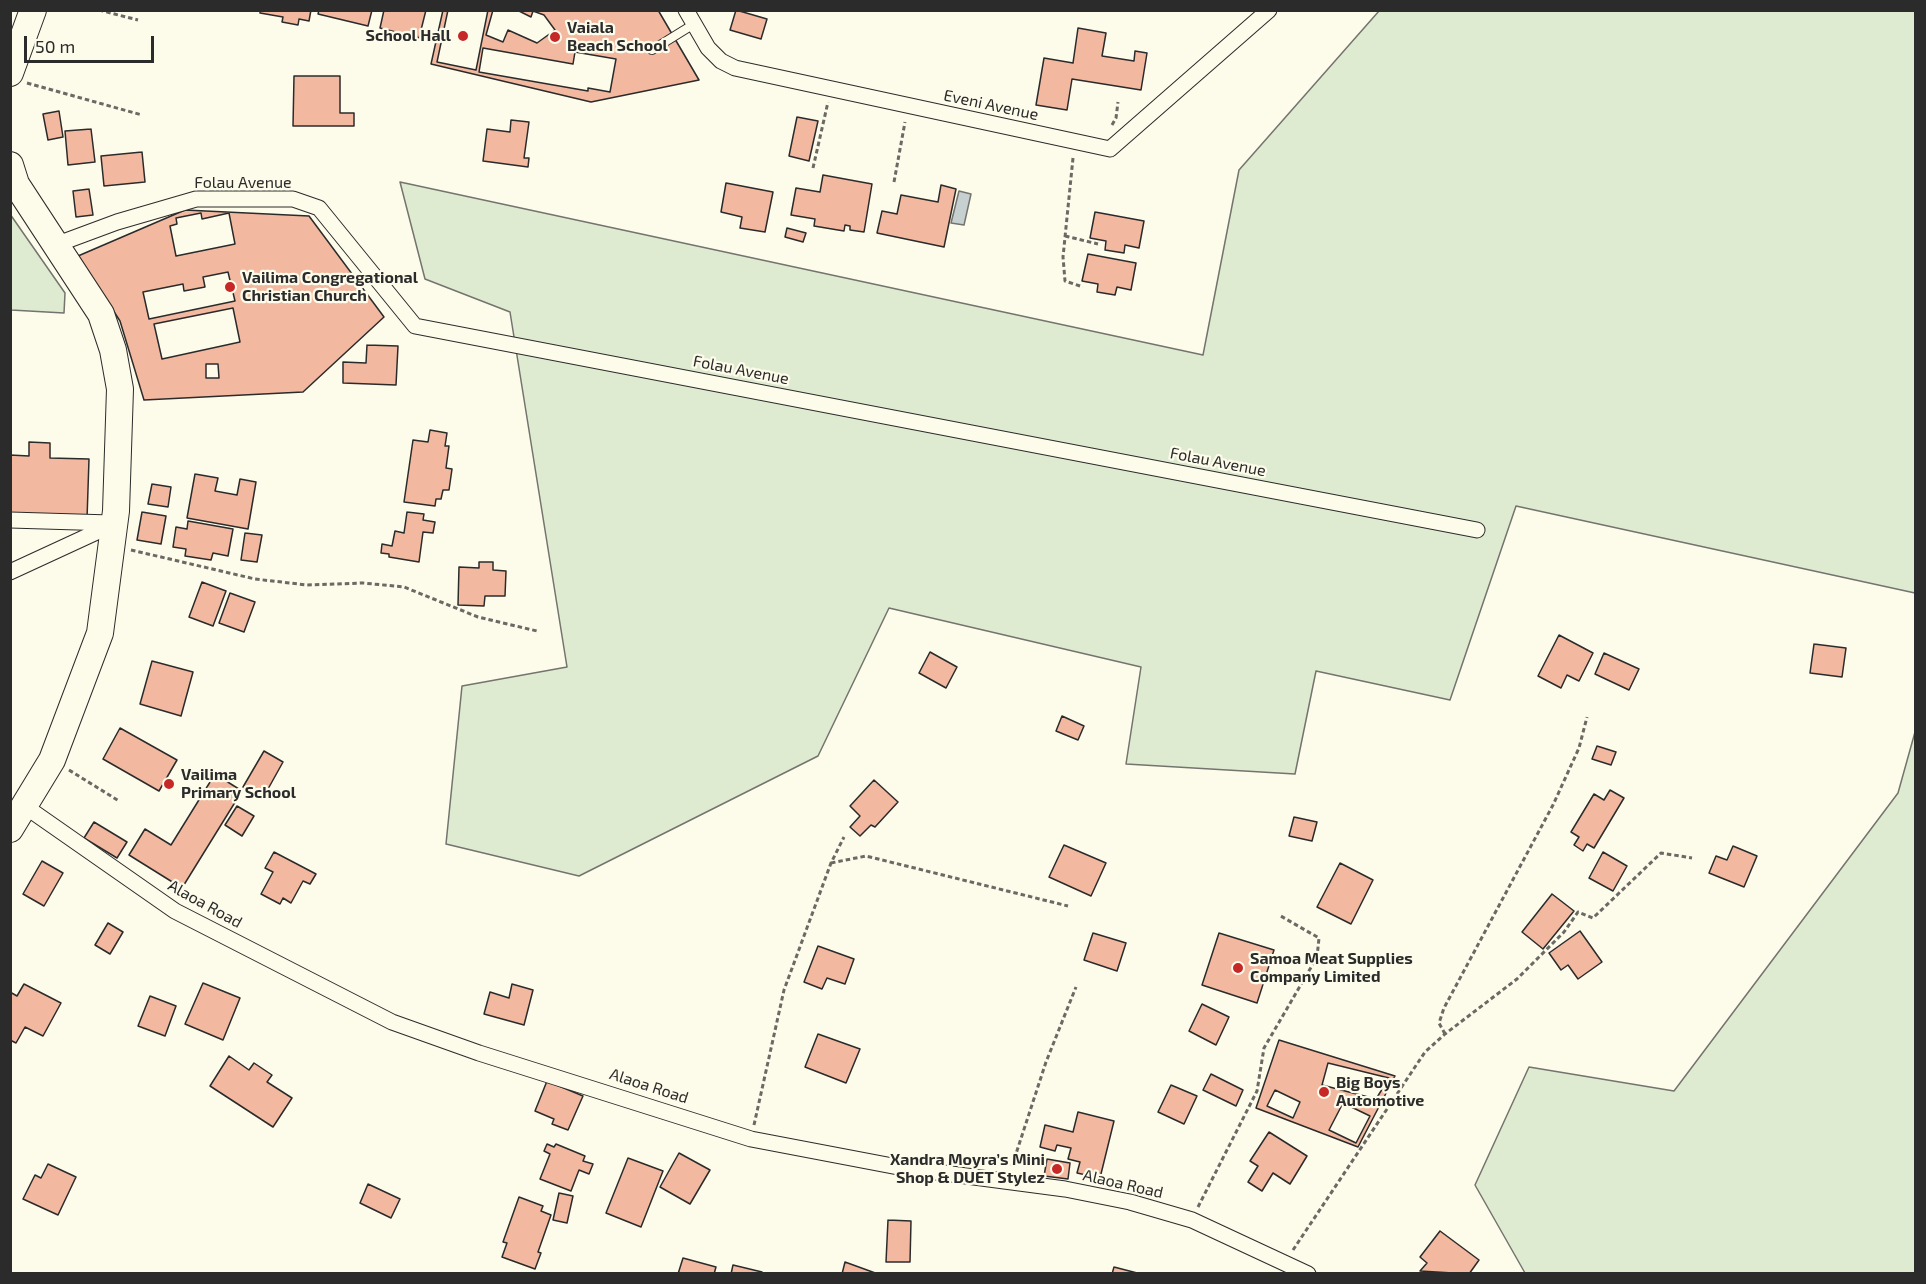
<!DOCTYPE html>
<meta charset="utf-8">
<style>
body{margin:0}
#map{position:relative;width:1926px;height:1284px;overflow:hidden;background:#fdfbea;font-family:"Exo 2",sans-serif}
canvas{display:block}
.frame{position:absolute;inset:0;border:12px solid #2b2b2b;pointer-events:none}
.scale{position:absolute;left:24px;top:36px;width:130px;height:27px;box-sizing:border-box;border:3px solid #2b2b2b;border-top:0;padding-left:8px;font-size:18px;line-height:21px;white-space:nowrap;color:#2b2b2b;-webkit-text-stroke:4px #fdfbea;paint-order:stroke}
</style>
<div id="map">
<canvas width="1926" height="1284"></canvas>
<div class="frame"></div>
<div class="scale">50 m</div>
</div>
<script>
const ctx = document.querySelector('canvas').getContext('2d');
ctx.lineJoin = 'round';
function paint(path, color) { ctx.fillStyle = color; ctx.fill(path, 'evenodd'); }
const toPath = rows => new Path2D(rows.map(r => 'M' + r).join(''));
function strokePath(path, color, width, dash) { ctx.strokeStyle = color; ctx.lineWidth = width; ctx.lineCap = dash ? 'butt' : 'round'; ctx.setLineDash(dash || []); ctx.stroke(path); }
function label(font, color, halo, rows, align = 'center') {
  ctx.font = font + ' "Exo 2",sans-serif'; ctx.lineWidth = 4.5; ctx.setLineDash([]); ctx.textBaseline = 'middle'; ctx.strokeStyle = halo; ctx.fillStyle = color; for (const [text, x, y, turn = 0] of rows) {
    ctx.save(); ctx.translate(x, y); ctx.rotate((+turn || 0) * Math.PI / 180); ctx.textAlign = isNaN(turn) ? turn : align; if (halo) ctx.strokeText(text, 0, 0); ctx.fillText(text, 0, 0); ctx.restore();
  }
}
const green = toPath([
 [1379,11,1915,11,1915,593,1516,506,1450,700,1316,671,1295,774,1126,764,1141,667,889,608,818,756,579,876,446,844,462,686,567,667,510,312,425,279,400,182,1203,355,1239,170,1379,11],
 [10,214,65,293,64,313,11,310,10,214],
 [1915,732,1915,1273,1525,1273,1475,1185,1529,1067,1674,1091,1898,793,1915,732]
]);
paint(green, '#deebd1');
strokePath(green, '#74746e', 1.5);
const water = toPath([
 [959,191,971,194,964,225,951,223,959,191]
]);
paint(water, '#c7d0d0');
strokePath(water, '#74746e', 1.5);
const building = toPath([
 [260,10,311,10,309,21,299,19,298,25,282,22,283,17,260,13,260,10],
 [319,10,372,10,368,26,318,14,319,10],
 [384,10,426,10,419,38,380,28,384,10],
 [443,10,658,10,699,80,591,102,431,64,443,10],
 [448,10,488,10,476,70,437,62,448,10],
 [493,10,517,10,531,17,533,11,544,15,555,30,537,43,508,30,503,42,486,35,493,10],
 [736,10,767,19,761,39,730,30,736,10],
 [1078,28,1106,33,1102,56,1134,61,1135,51,1147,53,1141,90,1072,79,1067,110,1036,105,1044,58,1073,63,1078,28],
 [483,48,573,64,575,52,616,59,610,92,588,88,588,91,479,72,483,48],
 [294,76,340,76,340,113,354,113,354,126,293,126,294,76],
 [59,111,63,137,48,140,43,114,59,111],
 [797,117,818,121,809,161,789,156,797,117],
 [511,120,529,122,524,158,529,158,528,167,483,161,487,129,510,132,511,120],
 [91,129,95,162,68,165,65,131,91,129],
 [142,152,145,182,104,186,101,156,142,152],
 [823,175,872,184,864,232,850,230,850,226,845,225,844,231,814,226,815,219,791,215,796,188,820,192,823,175],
 [726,183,773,192,765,232,740,228,742,217,721,212,726,183],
 [941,185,956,189,944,247,877,233,882,211,897,214,901,195,938,202,941,185],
 [89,189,93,215,76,217,73,191,89,189],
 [185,210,309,216,384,317,303,392,144,400,120,321,78,256,185,210],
 [1095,212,1144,221,1139,248,1125,245,1124,253,1105,250,1106,241,1090,238,1095,212],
 [201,213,202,219,229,213,235,244,176,256,170,226,177,224,176,218,201,213],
 [787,228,806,233,803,242,785,237,787,228],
 [1088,254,1136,263,1131,290,1117,287,1115,295,1097,292,1098,284,1082,281,1088,254],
 [228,272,235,301,149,319,143,292,183,284,184,291,205,287,203,277,228,272],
 [233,308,240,342,162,359,154,324,233,308],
 [367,345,398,346,396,385,343,383,343,362,366,363,367,345],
 [206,364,218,364,219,378,206,378,206,364],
 [430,430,447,433,445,446,449,446,446,468,452,469,449,490,443,490,441,499,436,499,435,506,404,502,413,440,428,442,430,430],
 [29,442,50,443,50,458,89,459,87,519,10,517,10,455,29,456,29,442],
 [195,474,218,478,215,491,237,495,240,479,256,482,248,529,187,518,195,474],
 [152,484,171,487,168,507,148,504,152,484],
 [142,512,166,516,161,544,137,540,142,512],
 [407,512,424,514,423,520,435,522,433,533,423,532,419,562,389,557,389,554,381,553,382,544,392,546,395,531,404,533,407,512],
 [188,521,233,529,228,556,213,553,211,560,185,556,186,549,173,547,176,527,187,529,188,521],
 [245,533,262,535,257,562,241,560,245,533],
 [479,562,493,562,493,570,506,571,505,596,485,596,484,606,458,605,459,567,479,568,479,562],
 [202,582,226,591,213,626,189,617,202,582],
 [230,593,255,602,244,632,219,623,230,593],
 [1559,635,1593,653,1579,681,1567,675,1561,688,1538,676,1559,635],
 [1814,644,1846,648,1842,677,1810,673,1814,644],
 [930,652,957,667,946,688,919,673,930,652],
 [1604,653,1639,669,1629,690,1595,674,1604,653],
 [152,661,193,672,181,716,140,704,152,661],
 [1062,716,1084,726,1078,740,1056,731,1062,716],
 [120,728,177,760,159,791,103,759,120,728],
 [1597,746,1616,752,1611,765,1592,759,1597,746],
 [264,751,283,762,263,798,243,787,264,751],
 [215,774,242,791,182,888,129,855,145,829,171,845,215,774],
 [874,780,898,802,875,827,871,825,860,836,850,827,860,816,850,806,874,780],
 [1610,790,1624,798,1594,848,1587,844,1583,851,1574,845,1579,837,1571,832,1594,794,1604,800,1610,790],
 [237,806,254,816,242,836,225,825,237,806],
 [1294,817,1317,822,1312,841,1289,836,1294,817],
 [94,822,127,842,117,858,84,838,94,822],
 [1064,845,1106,863,1091,896,1049,877,1064,845],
 [1733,846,1757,856,1744,887,1709,873,1716,856,1727,860,1733,846],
 [274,852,316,874,310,884,303,881,291,903,283,898,280,904,261,894,273,872,265,868,274,852],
 [1603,852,1627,866,1613,891,1589,878,1603,852],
 [42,861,63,873,44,906,23,894,42,861],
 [1340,863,1373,880,1351,924,1317,907,1340,863],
 [1552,894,1574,911,1543,949,1522,932,1552,894],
 [108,923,123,932,110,954,95,945,108,923],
 [1580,931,1602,962,1578,979,1568,965,1561,970,1549,953,1580,931],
 [1093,933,1126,943,1117,971,1084,960,1093,933],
 [1219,933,1274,950,1257,1003,1202,985,1219,933],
 [818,946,854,959,845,984,827,978,822,989,804,982,818,946],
 [203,983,240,998,223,1040,185,1024,203,983],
 [24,984,61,1003,43,1036,25,1027,16,1043,10,1040,10,992,17,996,24,984],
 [512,984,533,990,524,1025,484,1014,490,992,509,998,512,984],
 [150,996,176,1006,165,1036,138,1026,150,996],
 [1202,1004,1229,1017,1216,1045,1189,1031,1202,1004],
 [818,1034,860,1049,846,1083,805,1067,818,1034],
 [1279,1040,1395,1076,1358,1147,1256,1108,1279,1040],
 [229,1056,249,1070,254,1063,272,1075,267,1082,292,1098,273,1127,210,1086,229,1056],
 [1328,1063,1389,1078,1376,1099,1322,1085,1328,1063],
 [1211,1074,1243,1090,1236,1106,1203,1090,1211,1074],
 [547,1081,583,1096,568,1130,552,1124,554,1119,535,1111,547,1081],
 [1171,1085,1197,1096,1184,1124,1158,1112,1171,1085],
 [1275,1090,1300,1102,1293,1118,1267,1106,1275,1090],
 [1343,1103,1370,1116,1356,1143,1329,1130,1343,1103],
 [1078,1112,1114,1121,1100,1178,1077,1173,1080,1162,1068,1159,1071,1148,1057,1145,1055,1151,1040,1147,1045,1125,1073,1132,1078,1112],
 [1269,1132,1307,1156,1290,1184,1273,1173,1262,1191,1248,1182,1258,1166,1250,1161,1269,1132],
 [547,1144,554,1147,556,1144,585,1156,583,1161,593,1164,589,1174,579,1170,571,1191,540,1179,550,1154,544,1151,547,1144],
 [679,1153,710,1170,690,1204,660,1187,679,1153],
 [628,1158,663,1171,641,1227,606,1213,628,1158],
 [1047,1159,1070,1163,1068,1179,1044,1176,1047,1159],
 [48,1164,76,1177,58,1215,23,1199,35,1175,41,1178,48,1164],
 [368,1184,400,1199,391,1218,360,1203,368,1184],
 [559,1193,573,1196,567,1223,553,1220,559,1193],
 [519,1197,543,1206,541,1211,551,1215,538,1252,541,1253,535,1269,502,1257,507,1243,503,1242,519,1197],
 [888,1220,911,1221,910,1262,886,1262,888,1220],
 [1440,1231,1479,1260,1469,1274,1420,1271,1427,1263,1420,1257,1440,1231],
 [683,1258,716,1267,714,1274,678,1274,683,1258],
 [845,1262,878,1274,842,1274,845,1262],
 [733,1265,762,1272,761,1274,731,1274,733,1265],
 [1114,1267,1141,1274,1112,1274,1114,1267]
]);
paint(building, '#f2b8a0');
strokePath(building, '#2b2b2b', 1.5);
const lane = toPath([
 [652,50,694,24]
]);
const street = toPath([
 [686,10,708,48,721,61,735,68,1110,149,1269,10],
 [55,245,117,222,196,199,293,199,319,208,415,326,1477,530],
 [10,520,111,523],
 [10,572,114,524],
 [26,807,175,911,392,1022,479,1053,751,1139,898,1167,1065,1189,1130,1202,1192,1220,1308,1274]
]);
const primary = toPath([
 [10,73,33,10],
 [10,165,16,184,101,314,113,350,120,389,116,511,100,633,52,760,10,829]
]);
strokePath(lane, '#2b2b2b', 10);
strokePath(street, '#2b2b2b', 17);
strokePath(primary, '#2b2b2b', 28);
strokePath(toPath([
 [99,10,138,20],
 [27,83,142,115],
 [1112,125,1116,118,1118,102],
 [1073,158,1063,257,1065,281,1083,287],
 [813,168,828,102],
 [894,182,905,122],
 [1065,236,1098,244],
 [131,550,255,579,307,585,363,583,404,587,478,617,537,631],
 [69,770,119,801],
 [831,863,866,856,1068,906],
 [1445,1034,1439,1023,1444,1008,1553,805,1579,748,1587,717],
 [754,1125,784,990,831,863,844,837],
 [1012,1166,1046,1062,1076,987],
 [1198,1207,1257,1091,1264,1048,1317,957,1319,938,1279,915],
 [1293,1250,1425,1052,1445,1034,1517,979,1564,932,1578,912,1593,918,1661,853,1692,858]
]), '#6a6964', 3, [4.5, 3]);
strokePath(lane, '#fdfbea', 8);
strokePath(street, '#fdfbea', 15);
strokePath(primary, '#fdfbea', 26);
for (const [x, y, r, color] of [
 [463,36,6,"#c62828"],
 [555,37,6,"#c62828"],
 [230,287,6,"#c62828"],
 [169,784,6,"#c62828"],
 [1238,968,6,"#c62828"],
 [1324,1092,6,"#c62828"],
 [1057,1169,6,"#c62828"]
]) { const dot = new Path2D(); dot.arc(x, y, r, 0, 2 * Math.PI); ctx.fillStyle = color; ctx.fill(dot); strokePath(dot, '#fdfbea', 2); }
label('bold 16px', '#2b2b2b', '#fdfbea', [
 ["Vaiala",567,28],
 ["Beach School",567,46],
 ["School Hall",451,36,"right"],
 ["Vailima Congregational",242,278],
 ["Christian Church",242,296],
 ["Vailima",181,775],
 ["Primary School",181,793],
 ["Samoa Meat Supplies",1250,959],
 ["Company Limited",1250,977],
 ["Big Boys",1336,1083],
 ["Automotive",1336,1101],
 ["Xandra Moyra’s Mini",1045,1160,"right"],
 ["Shop & DUET Stylez",1045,1178,"right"]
], 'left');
label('16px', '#2b2b2b', '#fdfbea', [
 ["Eveni Avenue",991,105,12],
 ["Folau Avenue",243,183],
 ["Folau Avenue",741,370,11],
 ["Folau Avenue",1218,462,11],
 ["Alaoa Road",205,904,29],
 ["Alaoa Road",649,1086,18],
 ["Alaoa Road",1123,1184,13]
]);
</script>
